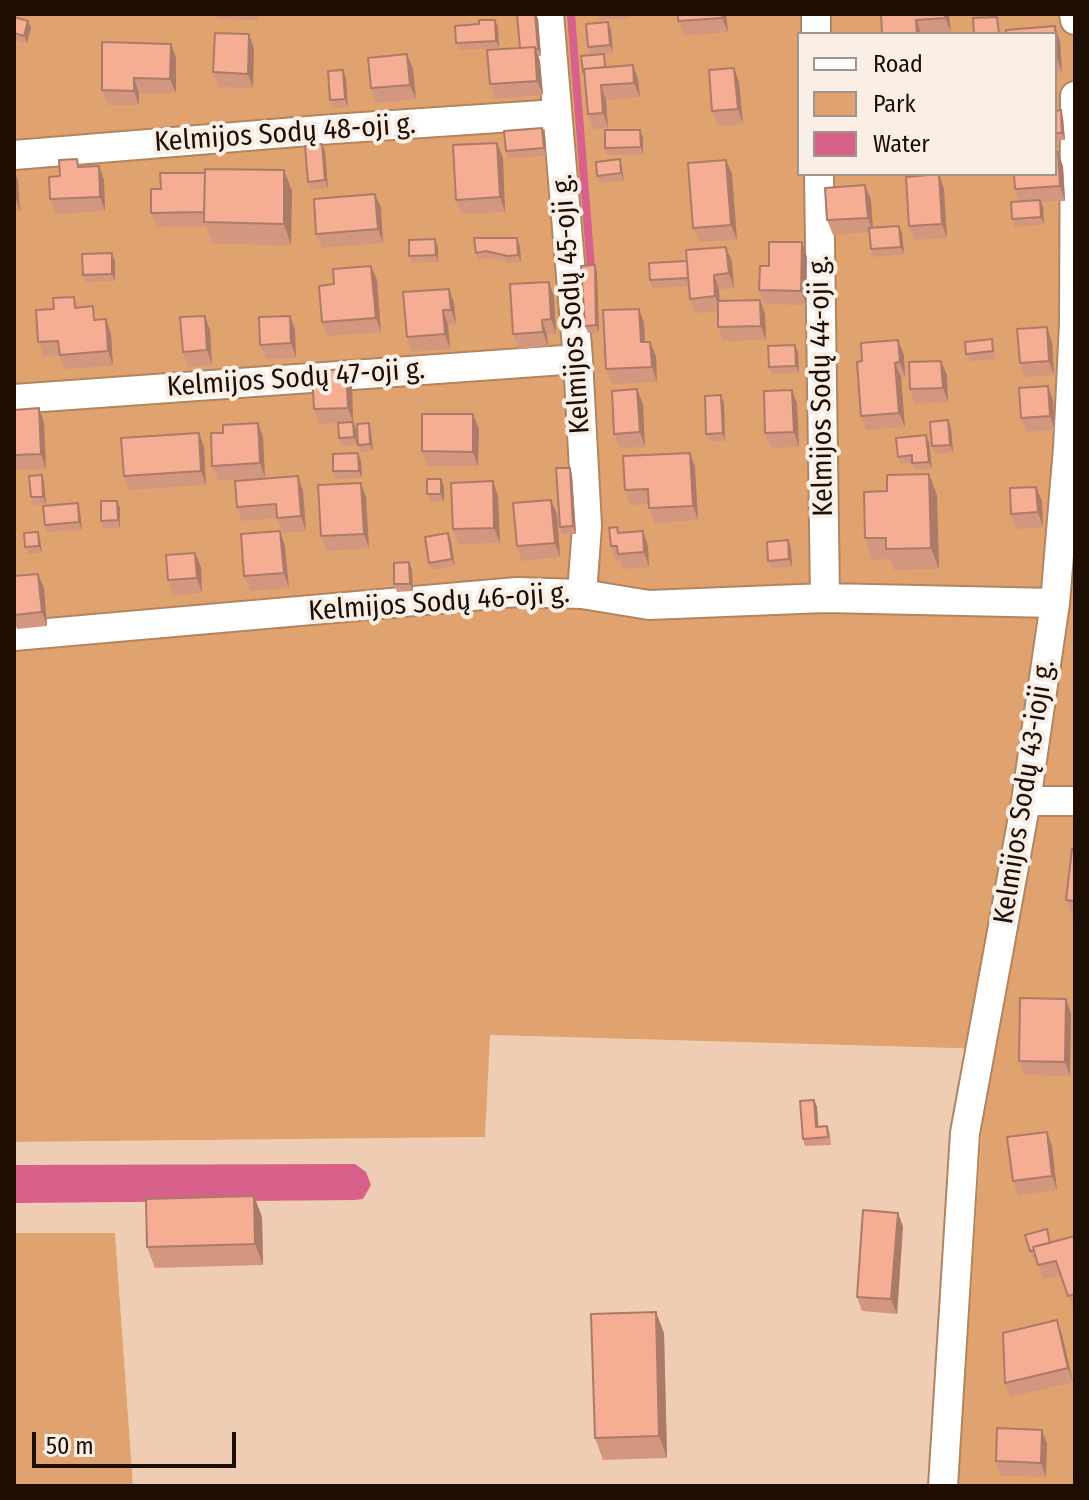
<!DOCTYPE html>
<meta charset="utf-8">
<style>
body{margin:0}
#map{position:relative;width:1089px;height:1500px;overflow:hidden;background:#fcdec6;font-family:"Fira Sans Condensed",sans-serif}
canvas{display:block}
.frame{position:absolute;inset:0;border:16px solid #1e0e02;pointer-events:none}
.legend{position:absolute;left:797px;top:32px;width:260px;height:144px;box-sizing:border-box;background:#f9efe7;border:2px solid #a1958b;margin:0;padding:10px 14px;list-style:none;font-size:24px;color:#1e0e02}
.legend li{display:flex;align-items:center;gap:16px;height:40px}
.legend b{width:40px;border:2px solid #a1958b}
.scale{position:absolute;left:32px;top:1432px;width:204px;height:36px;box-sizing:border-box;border:4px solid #1e0e02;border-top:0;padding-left:10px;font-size:24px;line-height:28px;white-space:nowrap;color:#1e0e02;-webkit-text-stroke:6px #f9efe7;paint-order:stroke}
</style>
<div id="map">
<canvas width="1089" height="1500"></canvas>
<div class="frame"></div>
<ul class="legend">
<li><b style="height:10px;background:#fff"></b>Road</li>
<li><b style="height:22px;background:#e0a36f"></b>Park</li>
<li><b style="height:22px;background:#d7618a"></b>Water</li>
</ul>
<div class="scale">50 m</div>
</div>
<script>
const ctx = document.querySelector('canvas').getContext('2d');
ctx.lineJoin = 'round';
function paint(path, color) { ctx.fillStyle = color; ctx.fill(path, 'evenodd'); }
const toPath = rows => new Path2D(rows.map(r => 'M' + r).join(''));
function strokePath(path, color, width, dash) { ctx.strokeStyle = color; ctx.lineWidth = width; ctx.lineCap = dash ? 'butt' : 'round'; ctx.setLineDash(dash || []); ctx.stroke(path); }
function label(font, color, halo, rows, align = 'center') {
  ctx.font = font + ' "Fira Sans Condensed",sans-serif'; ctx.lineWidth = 8; ctx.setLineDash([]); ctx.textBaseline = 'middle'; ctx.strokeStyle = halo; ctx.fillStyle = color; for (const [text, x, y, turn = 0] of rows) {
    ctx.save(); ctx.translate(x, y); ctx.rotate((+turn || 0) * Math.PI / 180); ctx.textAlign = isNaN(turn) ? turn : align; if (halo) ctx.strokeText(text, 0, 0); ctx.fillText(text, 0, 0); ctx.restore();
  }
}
paint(toPath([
 [489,1035,987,1049,958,1486,133,1486,115,1234,14,1233,14,1142,485,1137]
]), '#eecdb4');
paint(toPath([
 [14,14,1075,14,1075,1486,958,1486,987,1049,490,1035,485,1137,14,1142],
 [799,34,1055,34,1055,174,799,174],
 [14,1233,115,1233,133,1486,14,1486]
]), '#e0a36f');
paint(toPath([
 [355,1164,366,1172,371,1185,363,1199,355,1200,14,1203,14,1165]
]), '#d7618a');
strokePath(toPath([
 [571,14,591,268]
]), '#d7618a', 8);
const minor = toPath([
 [549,14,578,359,587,526,582,594],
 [816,14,816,34],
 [1074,14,1075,20],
 [14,155,333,129,557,114],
 [819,174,825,598],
 [14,399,578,359],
 [14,636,517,592,582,594,649,605,825,598,1055,603],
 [1026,801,1075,801],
 [943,1486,965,1133,1026,801,1055,603,1068,448,1074,324,1075,96]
]);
strokePath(minor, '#b2855f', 32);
strokePath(minor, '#fff', 28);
paint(toPath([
 [216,14,259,14,258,20,218,19],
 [517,14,536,14,538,19,541,56,538,56,540,61,543,95,495,99,490,84,520,48],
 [597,14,629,14,629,18,599,20],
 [678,14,726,14,728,32,684,36,678,21],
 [881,14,949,14,951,32,925,34,882,34],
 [14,17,28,21,31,28,27,43,14,39],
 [495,20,498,27,499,48,459,50,456,43,479,24],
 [608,22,611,30,613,53,591,55,588,47],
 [249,34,254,49,253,88,219,87,213,72],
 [1055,34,1060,41,1062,72,1055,73],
 [171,44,176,58,176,93,139,93,139,105,107,105,102,90],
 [407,54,413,69,416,99,376,103,371,88],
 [606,61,607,67,638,79,640,97,606,100,608,128,593,129,588,114,585,77,583,72],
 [734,68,739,82,743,124,718,126,712,111],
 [346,78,348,107,333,108,330,100],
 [1061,110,1063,118,1065,140,1055,141,1055,111],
 [542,128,545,136,546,156,508,158,506,151],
 [643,138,643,154,608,155,605,148],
 [497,143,503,158,505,212,462,214,456,200],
 [322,144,325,151,328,188,311,189,308,182],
 [77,159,80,167,99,166,104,180,105,211,55,214,50,199,60,176],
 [620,159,622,167,624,181,600,183,597,176],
 [726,160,732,174,737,240,699,242,693,228],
 [1063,166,1065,201,1041,202,1043,207,1044,224,1015,227,1012,219,1019,202,1015,189],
 [14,169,18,181,20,211,14,211],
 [284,170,292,191,291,245,212,244,206,226,156,227,151,213,205,173],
 [939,174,944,189,947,238,914,240,909,226],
 [865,185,871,200,873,227,902,233,904,254,873,257,871,249,869,232,833,235,827,220],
 [375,194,381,208,383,243,322,248,316,234],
 [435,239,438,247,438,262,412,263,409,256],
 [520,246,521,262,510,263,489,258,478,260,476,253],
 [807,257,806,305,764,304,759,290,769,266],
 [115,261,115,281,85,282,83,275],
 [732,262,734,288,719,289,720,301,760,300,765,314,766,340,724,341,718,327,718,311,695,313,690,299,689,286,652,288,650,280],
 [595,265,597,272,599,332,588,333,585,326],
 [377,280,381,332,328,336,322,322],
 [403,292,454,303,456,324,448,325,450,349,412,352,407,337],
 [554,296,556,334,547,335,548,346,519,349,513,334],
 [74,297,78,308,98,320,106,319,111,334,113,366,65,369,60,356,44,357,38,342,54,309],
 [290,316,295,330,296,358,266,359,260,345],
 [644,323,645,342,650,342,656,356,657,382,612,384,606,369],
 [210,330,212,365,188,367,183,352],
 [992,339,994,347,996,359,969,361,966,354],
 [1052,342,1054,375,1025,377,1020,363],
 [795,345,798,352,799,373,772,374,769,367],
 [904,355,905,377,901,377,905,427,866,430,861,416,857,362],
 [947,375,948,402,915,404,910,389],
 [352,384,353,422,319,424,314,409],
 [637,389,643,404,645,447,619,448,614,434],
 [792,390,797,404,799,447,771,448,765,433],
 [1053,400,1055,430,1026,432,1021,418],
 [724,403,725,441,709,441,706,434],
 [39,408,44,423,46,469,14,470,14,410],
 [948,420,951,428,953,452,935,454,932,446],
 [353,422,356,430,357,445,342,445,339,438],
 [369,423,371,431,373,451,361,452,358,445],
 [479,429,478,466,427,466,422,451],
 [263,437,265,478,218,480,212,466],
 [929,442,932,469,915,470,912,463,900,464,898,457],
 [204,447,206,485,129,490,124,476],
 [690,453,695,467,698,520,655,523,649,508,649,504,630,505,625,490],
 [361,461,362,478,336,479,333,471],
 [570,468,572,475,576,534,562,534,560,527],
 [441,479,444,487,444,502,430,501,427,494],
 [493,481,498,496,500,543,458,544,453,529],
 [44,482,46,504,33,505,31,497],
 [303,491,306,531,283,533,277,518,242,521,237,507],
 [937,495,939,569,894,570,890,559,872,560,865,538],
 [366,497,369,548,326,551,321,536],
 [551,500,557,514,560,557,522,561,517,546],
 [1042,501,1043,527,1017,529,1011,514],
 [120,508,120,528,104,528,101,521],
 [80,511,82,530,47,532,45,525],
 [617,527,620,533,648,546,649,567,623,569,620,560,616,561,611,546],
 [38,532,40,539,42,553,28,554,25,547],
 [788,540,791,548,792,567,771,568,768,561],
 [451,541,455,566,432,570,429,563],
 [285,546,289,588,250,591,244,576],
 [195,553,201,567,202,593,173,595,168,580],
 [412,570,413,591,397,592,394,584],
 [14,576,44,588,47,626,17,629,14,620],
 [1075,849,1075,915,1071,914,1066,900],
 [1071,1013,1070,1076,1024,1075,1019,1061],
 [814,1100,817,1107,818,1126,827,1126,830,1133,831,1145,805,1146,803,1139],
 [1047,1132,1052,1146,1057,1190,1018,1195,1013,1181],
 [254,1196,262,1217,263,1265,155,1268,147,1247],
 [898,1213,903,1227,897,1314,862,1311,857,1297],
 [1075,1236,1075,1310,1074,1310,1061,1275,1043,1279,1036,1257,1032,1258,1030,1251,1051,1242],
 [664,1333,667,1458,603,1460,595,1438],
 [1062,1335,1073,1382,1010,1397,1005,1383],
 [1047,1444,1046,1477,1001,1476,996,1461]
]), '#d3967f');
paint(toPath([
 [535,14,538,19,541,56,538,49],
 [722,14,726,14,728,32,722,18],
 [945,14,949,14,951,32,945,18],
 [495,20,498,27,499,48,496,41],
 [916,20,921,34,917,34],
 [28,21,31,28,27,43,24,36],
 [608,22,611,30,613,53,610,45],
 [1055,26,1060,41,1062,72,1057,58],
 [249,34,254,49,253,88,248,74],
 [171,44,176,58,176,93,170,79],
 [535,47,540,61,543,95,537,81],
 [407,54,413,69,416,99,410,85],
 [633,65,638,79,640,97,634,83],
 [734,68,739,82,743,124,738,109],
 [343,70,346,78,348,107,345,99],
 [134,78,139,93,139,105,134,91],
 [601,85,606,100,608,128,603,113],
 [1061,110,1063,118,1065,140,1062,133],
 [542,128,545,136,546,156,544,148],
 [640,130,643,138,643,154,641,147],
 [497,143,503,158,505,212,500,197],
 [322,144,325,151,328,188,325,180],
 [1058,152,1063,166,1065,201,1060,186],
 [620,159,622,167,624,181,621,173],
 [726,160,732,174,737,240,731,225],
 [99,166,104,180,105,211,100,197],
 [14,169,18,181,20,211,15,196],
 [284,170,292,191,291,245,284,224],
 [939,174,944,189,947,238,942,224],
 [865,185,871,200,873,232,868,218],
 [375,194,381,208,383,243,378,229],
 [1040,200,1043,207,1044,224,1041,217],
 [14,219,16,224,16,271,14,266],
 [899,226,902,233,904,254,901,247],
 [517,238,520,246,521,262,518,255],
 [435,239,438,247,438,262,436,255],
 [802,242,807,257,806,305,801,291],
 [726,247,732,262,734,288,729,273],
 [112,253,115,261,115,281,112,274],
 [595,265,597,272,599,332,596,325],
 [371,266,377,280,381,332,376,318],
 [714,275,719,289,720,311,715,296],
 [549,282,554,296,556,334,551,319],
 [449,289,454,303,456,324,451,310],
 [760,300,765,314,766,340,761,326],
 [639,309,644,323,646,357,641,342],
 [443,310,448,325,450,349,445,334],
 [205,316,210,330,212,365,207,350],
 [290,316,295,330,296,358,291,343],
 [106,319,111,334,113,366,108,351],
 [542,320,547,335,548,346,543,332],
 [1047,327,1052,342,1054,375,1049,361],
 [898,340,904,355,905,377,900,362],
 [650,342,656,356,657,382,652,367],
 [795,345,798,352,799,373,796,366],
 [941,361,947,375,948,402,943,388],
 [895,363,901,377,905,427,899,413],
 [346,369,352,384,353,422,348,408],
 [1048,386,1053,400,1055,430,1050,416],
 [637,389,643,404,645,447,640,432],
 [792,390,797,404,799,447,794,432],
 [721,395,724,403,725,441,723,433],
 [39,408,44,423,46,469,41,454],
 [473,414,479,429,478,466,473,452],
 [948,420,951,428,953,452,950,445],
 [353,422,356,430,357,445,354,437],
 [258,423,263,437,265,478,260,463],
 [369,423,371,431,373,451,370,444],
 [199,433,204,447,206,485,201,471],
 [926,435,929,442,932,469,929,462],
 [358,453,361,461,362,478,359,471],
 [690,453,695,467,698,520,693,506],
 [570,468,572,475,576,534,573,526],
 [929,474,937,495,939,569,931,548],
 [42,475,44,482,46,504,43,497],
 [298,476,303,491,306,531,301,516],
 [441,479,444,487,444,502,441,494],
 [493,481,498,496,500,543,494,528],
 [361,483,366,497,369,548,364,534],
 [1036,487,1042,501,1043,527,1038,512],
 [551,500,557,514,560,557,555,543],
 [117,501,120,508,120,528,118,520],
 [78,503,80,511,82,530,79,522],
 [280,531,285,546,289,588,284,573],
 [643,531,648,546,649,567,644,552],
 [38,532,40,539,42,553,39,546],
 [448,533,451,541,455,566,452,559],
 [788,540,791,548,792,567,789,559],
 [195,553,201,567,202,593,197,578],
 [409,562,412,570,413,591,410,584],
 [38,574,44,588,47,626,42,612],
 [1066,999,1071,1013,1070,1076,1065,1062],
 [814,1100,817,1107,819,1134,816,1127],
 [1047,1132,1052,1146,1057,1190,1052,1176],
 [254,1196,262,1217,263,1265,255,1244],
 [898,1213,903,1227,897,1314,891,1299],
 [656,1312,664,1333,667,1458,659,1436],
 [1057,1320,1062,1335,1073,1382,1068,1368],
 [1042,1430,1047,1444,1046,1477,1041,1463]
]), '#ac7a68');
const building = toPath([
 [517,14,535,14,538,49,535,49,535,47,520,48,517,14],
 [678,14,722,14,722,18,678,21,678,14],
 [881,14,945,14,945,18,916,20,917,34,882,34,881,14],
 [14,17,28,21,24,36,14,33,14,17],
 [997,17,999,34,974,34,973,18,997,17],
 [479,20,495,20,496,41,456,43,455,26,479,24,479,20],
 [608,22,610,45,588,47,586,24,608,22],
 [1055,26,1057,58,1055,58,1055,34,1006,34,1006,30,1055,26],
 [215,33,249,34,248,74,213,72,215,33],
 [102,42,171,44,170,79,134,78,134,91,102,90,102,42],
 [535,47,537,81,490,84,487,50,535,47],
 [407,54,410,85,371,88,368,58,407,54],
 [604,54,605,67,584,69,584,72,583,72,581,56,604,54],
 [633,65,634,83,601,85,603,113,588,114,584,69,633,65],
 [734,68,738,109,712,111,709,70,734,68],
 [343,70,345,99,330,100,328,71,343,70],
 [1061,110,1062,133,1055,133,1055,111,1061,110],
 [542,128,544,148,506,151,504,131,542,128],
 [605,130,640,130,641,147,605,148,605,130],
 [497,143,500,197,456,200,453,145,497,143],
 [322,144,325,180,308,182,305,146,322,144],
 [1055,152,1058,152,1060,186,1015,189,1014,174,1055,174,1055,152],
 [77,159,78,167,99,166,100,197,50,199,49,177,60,176,59,160,77,159],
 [620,159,621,173,597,176,596,162,620,159],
 [726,160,731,225,693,228,688,163,726,160],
 [205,169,284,170,284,224,204,222,205,169],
 [160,173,205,173,204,212,151,213,151,189,161,189,160,173],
 [939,174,942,224,909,226,906,177,939,174],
 [865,185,868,218,827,220,825,188,865,185],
 [375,194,378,229,316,234,314,199,375,194],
 [1040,200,1041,217,1012,219,1011,202,1040,200],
 [899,226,901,247,871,249,869,228,899,226],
 [474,238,517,238,518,255,508,256,486,251,476,253,474,238],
 [435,239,436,255,409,256,409,240,435,239],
 [769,242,802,242,801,291,759,290,760,266,769,266,769,242],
 [726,247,729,273,714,275,715,296,690,299,686,250,726,247],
 [112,253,112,274,83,275,82,254,112,253],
 [687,261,688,278,650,280,649,263,687,261],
 [595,265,596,325,585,326,581,266,595,265],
 [371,266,376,318,322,322,319,286,334,284,333,269,371,266],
 [549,282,551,319,542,320,543,332,513,334,510,284,549,282],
 [449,289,451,310,443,310,445,334,407,337,403,292,449,289],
 [74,297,75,308,93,306,94,320,106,319,108,351,60,355,58,341,38,342,36,310,54,309,53,298,74,297],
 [760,300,761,326,718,327,718,301,760,300],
 [639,309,641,342,650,342,652,367,606,369,603,310,639,309],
 [205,316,207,350,183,352,180,317,205,316],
 [290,316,291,343,260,345,259,317,290,316],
 [1047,327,1049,361,1020,363,1017,329,1047,327],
 [992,339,993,351,966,354,965,342,992,339],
 [898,340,900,362,895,363,899,413,861,416,857,362,862,361,861,343,898,340],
 [795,345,796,366,769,367,768,346,795,345],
 [941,361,943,388,910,389,909,362,941,361],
 [346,369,348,408,314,409,312,371,346,369],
 [1048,386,1050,416,1021,418,1019,388,1048,386],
 [637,389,640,432,614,434,612,391,637,389],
 [792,390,794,432,765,433,764,391,792,390],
 [721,395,723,433,706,434,705,396,721,395],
 [39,408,41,454,14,455,14,410,39,408],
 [422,414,473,414,473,452,422,451,422,414],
 [948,420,950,445,932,446,930,422,948,420],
 [353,422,354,437,339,438,338,423,353,422],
 [258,423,260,463,212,466,211,433,223,433,223,425,258,423],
 [369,423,370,444,358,445,357,424,369,423],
 [199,433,201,471,124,476,121,438,199,433],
 [926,435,929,462,912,463,912,455,898,457,896,438,926,435],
 [358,453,359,471,333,471,333,454,358,453],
 [690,453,693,506,649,508,648,489,625,490,623,456,690,453],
 [556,468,570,468,573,526,560,527,556,468],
 [929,474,931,548,886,549,886,538,865,538,864,492,887,491,887,475,929,474],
 [42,475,43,497,31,497,29,476,42,475],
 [298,476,301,516,277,518,276,504,237,507,235,481,298,476],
 [427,479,441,479,441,494,427,494,427,479],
 [493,481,494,528,453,529,451,483,493,481],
 [361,483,364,534,321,536,318,485,361,483],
 [1036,487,1038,512,1011,514,1010,488,1036,487],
 [551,500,555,543,517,546,513,503,551,500],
 [101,501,117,501,118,520,101,521,101,501],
 [78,503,79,522,45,525,43,506,78,503],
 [617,527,618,533,643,531,644,552,618,554,617,546,611,546,609,528,617,527],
 [280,531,284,573,244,576,241,534,280,531],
 [38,532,39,546,25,547,24,533,38,532],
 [448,533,452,559,429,563,425,537,448,533],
 [788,540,789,559,768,561,767,542,788,540],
 [195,553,197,578,168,580,166,555,195,553],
 [409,562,410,584,394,584,394,563,409,562],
 [38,574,42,612,14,615,14,576,38,574],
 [1072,849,1075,849,1075,901,1066,900,1072,849],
 [1020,998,1066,999,1065,1062,1019,1061,1020,998],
 [814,1100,816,1127,827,1126,828,1137,803,1139,800,1101,814,1100],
 [1047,1132,1052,1176,1013,1181,1007,1137,1047,1132],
 [254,1196,255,1244,147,1247,146,1199,254,1196],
 [863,1210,898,1213,891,1299,857,1297,863,1210],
 [1047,1229,1050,1243,1033,1247,1034,1250,1030,1251,1025,1235,1047,1229],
 [1075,1236,1075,1294,1068,1296,1056,1261,1038,1265,1033,1247,1075,1236],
 [656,1312,659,1436,595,1438,591,1314,656,1312],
 [1057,1320,1068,1368,1005,1383,1003,1333,1057,1320],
 [997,1428,1042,1430,1041,1463,996,1461,997,1428]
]);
paint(building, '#f5ae94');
strokePath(building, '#ac7a68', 2);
label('28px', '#1e0e02', '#f9efe7', [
 ["Kelmijos Sodų 48-oji g.",285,134,-4],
 ["Kelmijos Sodų 45-oji g.",572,304,-94],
 ["Kelmijos Sodų 47-oji g.",296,379,-4],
 ["Kelmijos Sodų 44-oji g.",822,386,-91],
 ["Kelmijos Sodų 46-oji g.",439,603,-4],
 ["Kelmijos Sodų 43-ioji g.",1025,792,-81]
]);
</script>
